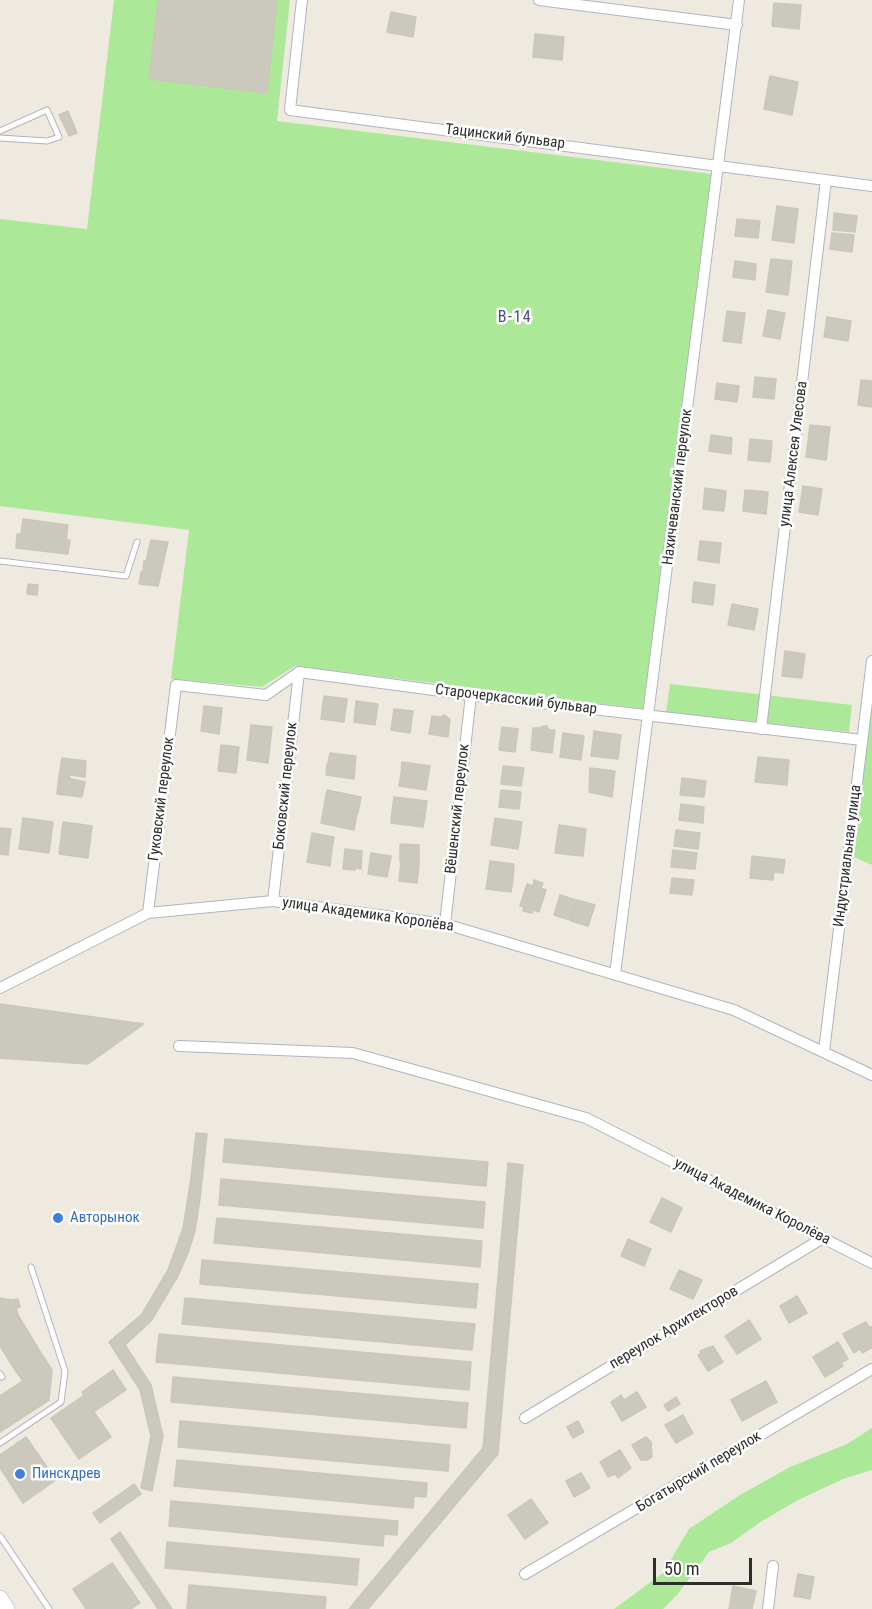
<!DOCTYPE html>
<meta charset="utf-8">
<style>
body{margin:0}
#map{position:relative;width:872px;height:1609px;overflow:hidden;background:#efeadf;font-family:"Roboto Condensed",sans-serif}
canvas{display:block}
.scale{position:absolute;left:653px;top:1558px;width:99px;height:27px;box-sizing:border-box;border:3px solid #2d2d2d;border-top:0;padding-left:8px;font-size:18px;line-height:21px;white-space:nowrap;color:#2d2d2d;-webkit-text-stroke:4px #fff;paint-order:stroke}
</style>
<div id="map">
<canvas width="872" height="1609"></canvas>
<div class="scale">50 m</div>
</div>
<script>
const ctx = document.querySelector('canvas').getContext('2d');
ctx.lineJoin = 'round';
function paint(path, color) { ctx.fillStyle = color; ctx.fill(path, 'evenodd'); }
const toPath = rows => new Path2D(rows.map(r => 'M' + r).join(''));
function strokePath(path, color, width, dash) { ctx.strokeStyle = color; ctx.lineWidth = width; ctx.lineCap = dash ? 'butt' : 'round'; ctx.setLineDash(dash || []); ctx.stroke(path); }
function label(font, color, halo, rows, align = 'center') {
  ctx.font = font + ' "Roboto Condensed",sans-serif'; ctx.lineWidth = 5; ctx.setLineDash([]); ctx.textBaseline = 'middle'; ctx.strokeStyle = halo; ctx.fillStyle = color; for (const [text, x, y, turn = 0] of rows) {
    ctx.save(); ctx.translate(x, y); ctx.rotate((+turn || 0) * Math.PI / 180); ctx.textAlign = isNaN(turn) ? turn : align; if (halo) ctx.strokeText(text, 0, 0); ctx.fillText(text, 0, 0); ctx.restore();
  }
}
paint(toPath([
 [114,0,290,0,277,121,712,174,645,709,295,666,262,687,171,679,189,530,0,506,0,219,87,229],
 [670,684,852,705,849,732,666,712],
 [872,702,872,865,852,856],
 [872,1428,872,1470,843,1479,798,1500,762,1521,731,1543,709,1552,677,1595,663,1609,614,1609,663,1573,689,1529,740,1495,790,1467,847,1444]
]), '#abe998');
const building = toPath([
 [158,0,277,0,267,93,149,79,158,0],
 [774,3,801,5,799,29,772,26,774,3],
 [391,12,416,17,413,37,387,32,391,12],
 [535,34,564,37,562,60,533,57,535,34],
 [770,76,798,82,792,115,764,109,770,76],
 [68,111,77,133,69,136,59,115,68,111],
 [777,206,798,209,794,243,772,240,777,206],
 [834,213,857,216,855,232,833,230,834,213],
 [737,219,760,221,758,238,735,236,737,219],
 [832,233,854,235,852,252,830,249,832,233],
 [771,259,792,261,788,295,766,292,771,259],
 [735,261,756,264,755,280,733,277,735,261],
 [768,310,785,313,780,339,763,336,768,310],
 [727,311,745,313,741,343,723,341,727,311],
 [827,317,851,321,848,341,824,337,827,317],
 [755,377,776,379,774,399,753,397,755,377],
 [861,380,872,381,872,407,858,405,861,380],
 [717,383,739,386,737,402,715,399,717,383],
 [810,425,830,427,826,460,806,457,810,425],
 [711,435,732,438,731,454,709,451,711,435],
 [750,439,772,441,770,462,748,460,750,439],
 [803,486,822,489,818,515,799,512,803,486],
 [705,488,726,491,724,511,703,509,705,488],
 [745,490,768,492,766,514,743,511,745,490],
 [23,519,68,525,66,540,70,540,68,554,16,548,17,534,21,534,23,519],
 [151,540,168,542,158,586,139,584,141,572,143,572,144,561,146,561,151,540],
 [700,541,721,543,719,563,698,560,700,541],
 [694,582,715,585,713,605,692,602,694,582],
 [28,584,38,585,37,595,27,594,28,584],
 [732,604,758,609,754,630,728,625,732,604],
 [785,651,805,654,802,678,782,676,785,651],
 [324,696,347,699,344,722,321,719,324,696],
 [356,701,378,704,375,725,354,722,356,701],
 [204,706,222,708,219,734,201,731,204,706],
 [394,709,413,711,410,733,391,730,394,709],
 [444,715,450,719,448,737,429,734,432,716,441,717,444,715],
 [251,725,272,727,268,763,247,760,251,725],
 [543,726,547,726,549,730,555,730,552,753,531,750,533,728,540,728,543,726],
 [502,727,518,729,515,752,499,750,502,727],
 [594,731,621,735,618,759,591,756,594,731],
 [563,733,584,736,581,760,560,757,563,733],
 [221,745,239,747,236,773,218,771,221,745],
 [330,753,356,756,355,766,328,763,330,753],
 [758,757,789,760,787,785,755,782,758,757],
 [62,758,86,761,85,777,70,775,69,778,59,776,62,758],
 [402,762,430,766,428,778,401,774,402,762],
 [327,764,355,768,354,779,326,775,327,764],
 [503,766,524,768,521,786,501,784,503,766],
 [590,768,615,771,612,797,589,792,590,768],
 [401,774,428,778,426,790,399,786,401,774],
 [59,776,85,782,82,797,57,794,59,776],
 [682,778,706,781,704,797,680,795,682,778],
 [327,790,361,797,358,813,324,806,327,790],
 [501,790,521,792,519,809,499,807,501,790],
 [394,797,427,801,425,815,392,811,394,797],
 [681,804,704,807,703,823,679,820,681,804],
 [324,807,357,813,354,830,321,823,324,807],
 [392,811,425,816,423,827,391,823,392,811],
 [23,818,38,820,35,851,19,849,23,818],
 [495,818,522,822,520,836,493,831,495,818],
 [38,820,53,822,49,853,35,851,38,820],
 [63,822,78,824,74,856,59,854,63,822],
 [78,824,92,826,88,858,74,856,78,824],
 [559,825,586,829,583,856,555,853,559,825],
 [0,828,11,829,8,855,0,854,0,828],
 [676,830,700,833,698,849,674,846,676,830],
 [493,832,520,836,518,849,491,845,493,832],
 [312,833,334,837,332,849,310,845,312,833],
 [400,844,419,845,419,863,400,862,400,844],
 [310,846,332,849,330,866,307,862,310,846],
 [345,849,362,851,361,869,355,868,355,870,343,869,345,849],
 [673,850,697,853,695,869,671,867,673,850],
 [371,853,391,856,387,877,368,874,371,853],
 [752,856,785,860,783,873,774,872,773,880,750,878,752,856],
 [490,861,514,864,513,878,488,875,490,861],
 [401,862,419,864,417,883,399,881,401,862],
 [488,876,513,879,511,892,486,889,488,876],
 [672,878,694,880,692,895,670,893,672,878],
 [534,880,543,883,541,888,546,890,539,912,533,910,532,913,523,911,524,907,520,906,527,884,533,886,534,880],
 [560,895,576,900,570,920,554,915,560,895],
 [577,900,595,905,588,926,571,921,577,900],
 [0,1004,144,1024,88,1064,0,1058,0,1004],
 [196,1133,207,1134,200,1199,195,1231,188,1253,178,1276,151,1321,125,1345,151,1385,163,1436,152,1491,141,1488,151,1436,140,1390,109,1342,142,1314,168,1270,183,1228,191,1178,196,1133],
 [225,1139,488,1162,486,1186,223,1162,225,1139],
 [508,1163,523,1165,498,1454,368,1609,349,1609,483,1448,508,1163],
 [221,1179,485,1202,483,1228,219,1205,221,1179],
 [662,1198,682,1208,671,1232,650,1222,662,1198],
 [217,1218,482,1241,480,1267,214,1243,217,1218],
 [628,1239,651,1249,644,1266,621,1256,628,1239],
 [202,1260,478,1284,476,1308,200,1284,202,1260],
 [679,1270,702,1280,693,1299,670,1289,679,1270],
 [797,1296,807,1313,789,1323,780,1306,797,1296],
 [0,1298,11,1300,18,1299,20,1307,11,1310,0,1307,0,1298],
 [185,1298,475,1324,472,1350,182,1324,185,1298],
 [0,1307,11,1310,16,1308,18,1315,0,1328,0,1307],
 [18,1315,39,1350,13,1367,0,1346,0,1328,18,1315],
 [749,1320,761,1339,737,1354,725,1336,749,1320],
 [866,1322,869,1327,872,1327,872,1348,862,1353,860,1349,854,1353,843,1334,866,1322],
 [159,1334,471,1362,469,1390,156,1362,159,1334],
 [838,1342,848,1359,841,1363,843,1366,825,1377,813,1357,838,1342],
 [713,1346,723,1362,708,1371,698,1355,701,1353,700,1351,713,1346],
 [39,1350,52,1370,49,1400,0,1432,0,1396,23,1381,13,1367,39,1350],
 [113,1370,126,1390,95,1411,82,1392,113,1370],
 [173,1377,468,1403,466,1428,171,1402,173,1377],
 [766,1381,777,1402,742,1421,731,1400,766,1381],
 [637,1392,646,1407,622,1421,611,1402,621,1395,624,1400,637,1392],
 [83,1396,111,1437,79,1459,51,1418,83,1396],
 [676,1397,680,1404,668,1411,664,1405,676,1397],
 [683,1415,693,1433,676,1443,665,1425,683,1415],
 [180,1421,450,1445,448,1471,178,1447,180,1421],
 [578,1421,584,1432,573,1438,567,1427,578,1421],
 [26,1437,56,1480,23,1503,0,1468,0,1455,26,1437],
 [646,1437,651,1442,652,1457,647,1460,641,1460,632,1445,646,1437],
 [620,1450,631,1468,618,1478,615,1474,608,1477,600,1462,620,1450],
 [177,1460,427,1483,426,1497,414,1496,413,1508,174,1486,177,1460],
 [581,1473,590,1488,574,1497,566,1481,581,1473],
 [134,1484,141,1494,100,1523,93,1513,134,1484],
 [531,1499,548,1523,525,1539,508,1515,531,1499],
 [171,1501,398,1521,397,1535,384,1534,383,1546,169,1526,171,1501],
 [120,1532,172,1609,158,1609,111,1539,120,1532],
 [167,1542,359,1559,357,1585,165,1568,167,1542],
 [112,1563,140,1603,131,1609,86,1609,73,1589,112,1563],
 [798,1574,814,1577,810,1599,794,1596,798,1574],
 [189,1585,326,1597,325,1609,187,1609,189,1585],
 [733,1586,756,1591,752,1609,729,1609,733,1586]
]);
paint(building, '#cbc8bd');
strokePath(building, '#cbc7b8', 1.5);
const service = toPath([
 [0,131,47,110,59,137,47,141,0,138],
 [0,561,126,576,137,542],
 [0,1374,2,1377],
 [0,1443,61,1402,65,1371,31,1267],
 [0,1536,49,1609]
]);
const minor = toPath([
 [302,0,290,110,872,186],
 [539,0,737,25],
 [761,729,826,180],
 [273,901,299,672],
 [148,913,176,685,266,695,299,672,471,695,862,740],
 [445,924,471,695],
 [615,974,739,0],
 [0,988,148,913,273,901,445,924,734,1010,872,1075],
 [179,1046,353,1053,586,1118,872,1263],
 [824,1051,872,661],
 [525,1418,823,1238],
 [525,1574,872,1369],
 [768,1609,773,1566]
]);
const secondary = toPath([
 [0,1598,7,1609]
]);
strokePath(service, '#b3b3c1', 7);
strokePath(minor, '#b3b3c1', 12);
strokePath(secondary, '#b3b3c1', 16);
strokePath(service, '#fff', 5);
strokePath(minor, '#fff', 10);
strokePath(secondary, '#fff', 15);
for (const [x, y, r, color] of [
 [58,1218,6,"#3f7fe0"],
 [20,1474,6,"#3f7fe0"]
]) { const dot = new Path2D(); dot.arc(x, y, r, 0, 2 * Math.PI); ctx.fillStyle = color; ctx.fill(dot); strokePath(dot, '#fff', 2); }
label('15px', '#2d2d2d', '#fff', [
 ["Тацинский бульвар",505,137,7],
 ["улица Алексея Улесова",794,454,-83],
 ["Нахичеванский переулок",678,487,-83],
 ["Старочеркасский бульвар",516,700,7],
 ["Боковский переулок",286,786,-84],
 ["Гуковский переулок",162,799,-83],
 ["Вёшенский переулок",458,809,-84],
 ["Индустриальная улица",848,856,-83],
 ["улица Академика Королёва",368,915,8],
 ["улица Академика Королёва",752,1202,27],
 ["переулок Архитекторов",674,1328,-31],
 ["Богатырский переулок",699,1472,-31]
]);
label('15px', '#366cbe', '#fff', [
 ["Авторынок",70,1218],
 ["Пинскдрев",32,1474]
], 'left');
ctx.letterSpacing = '1.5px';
label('16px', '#494d82', '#fff', [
 ["В-14",515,318]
]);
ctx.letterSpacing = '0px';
</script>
